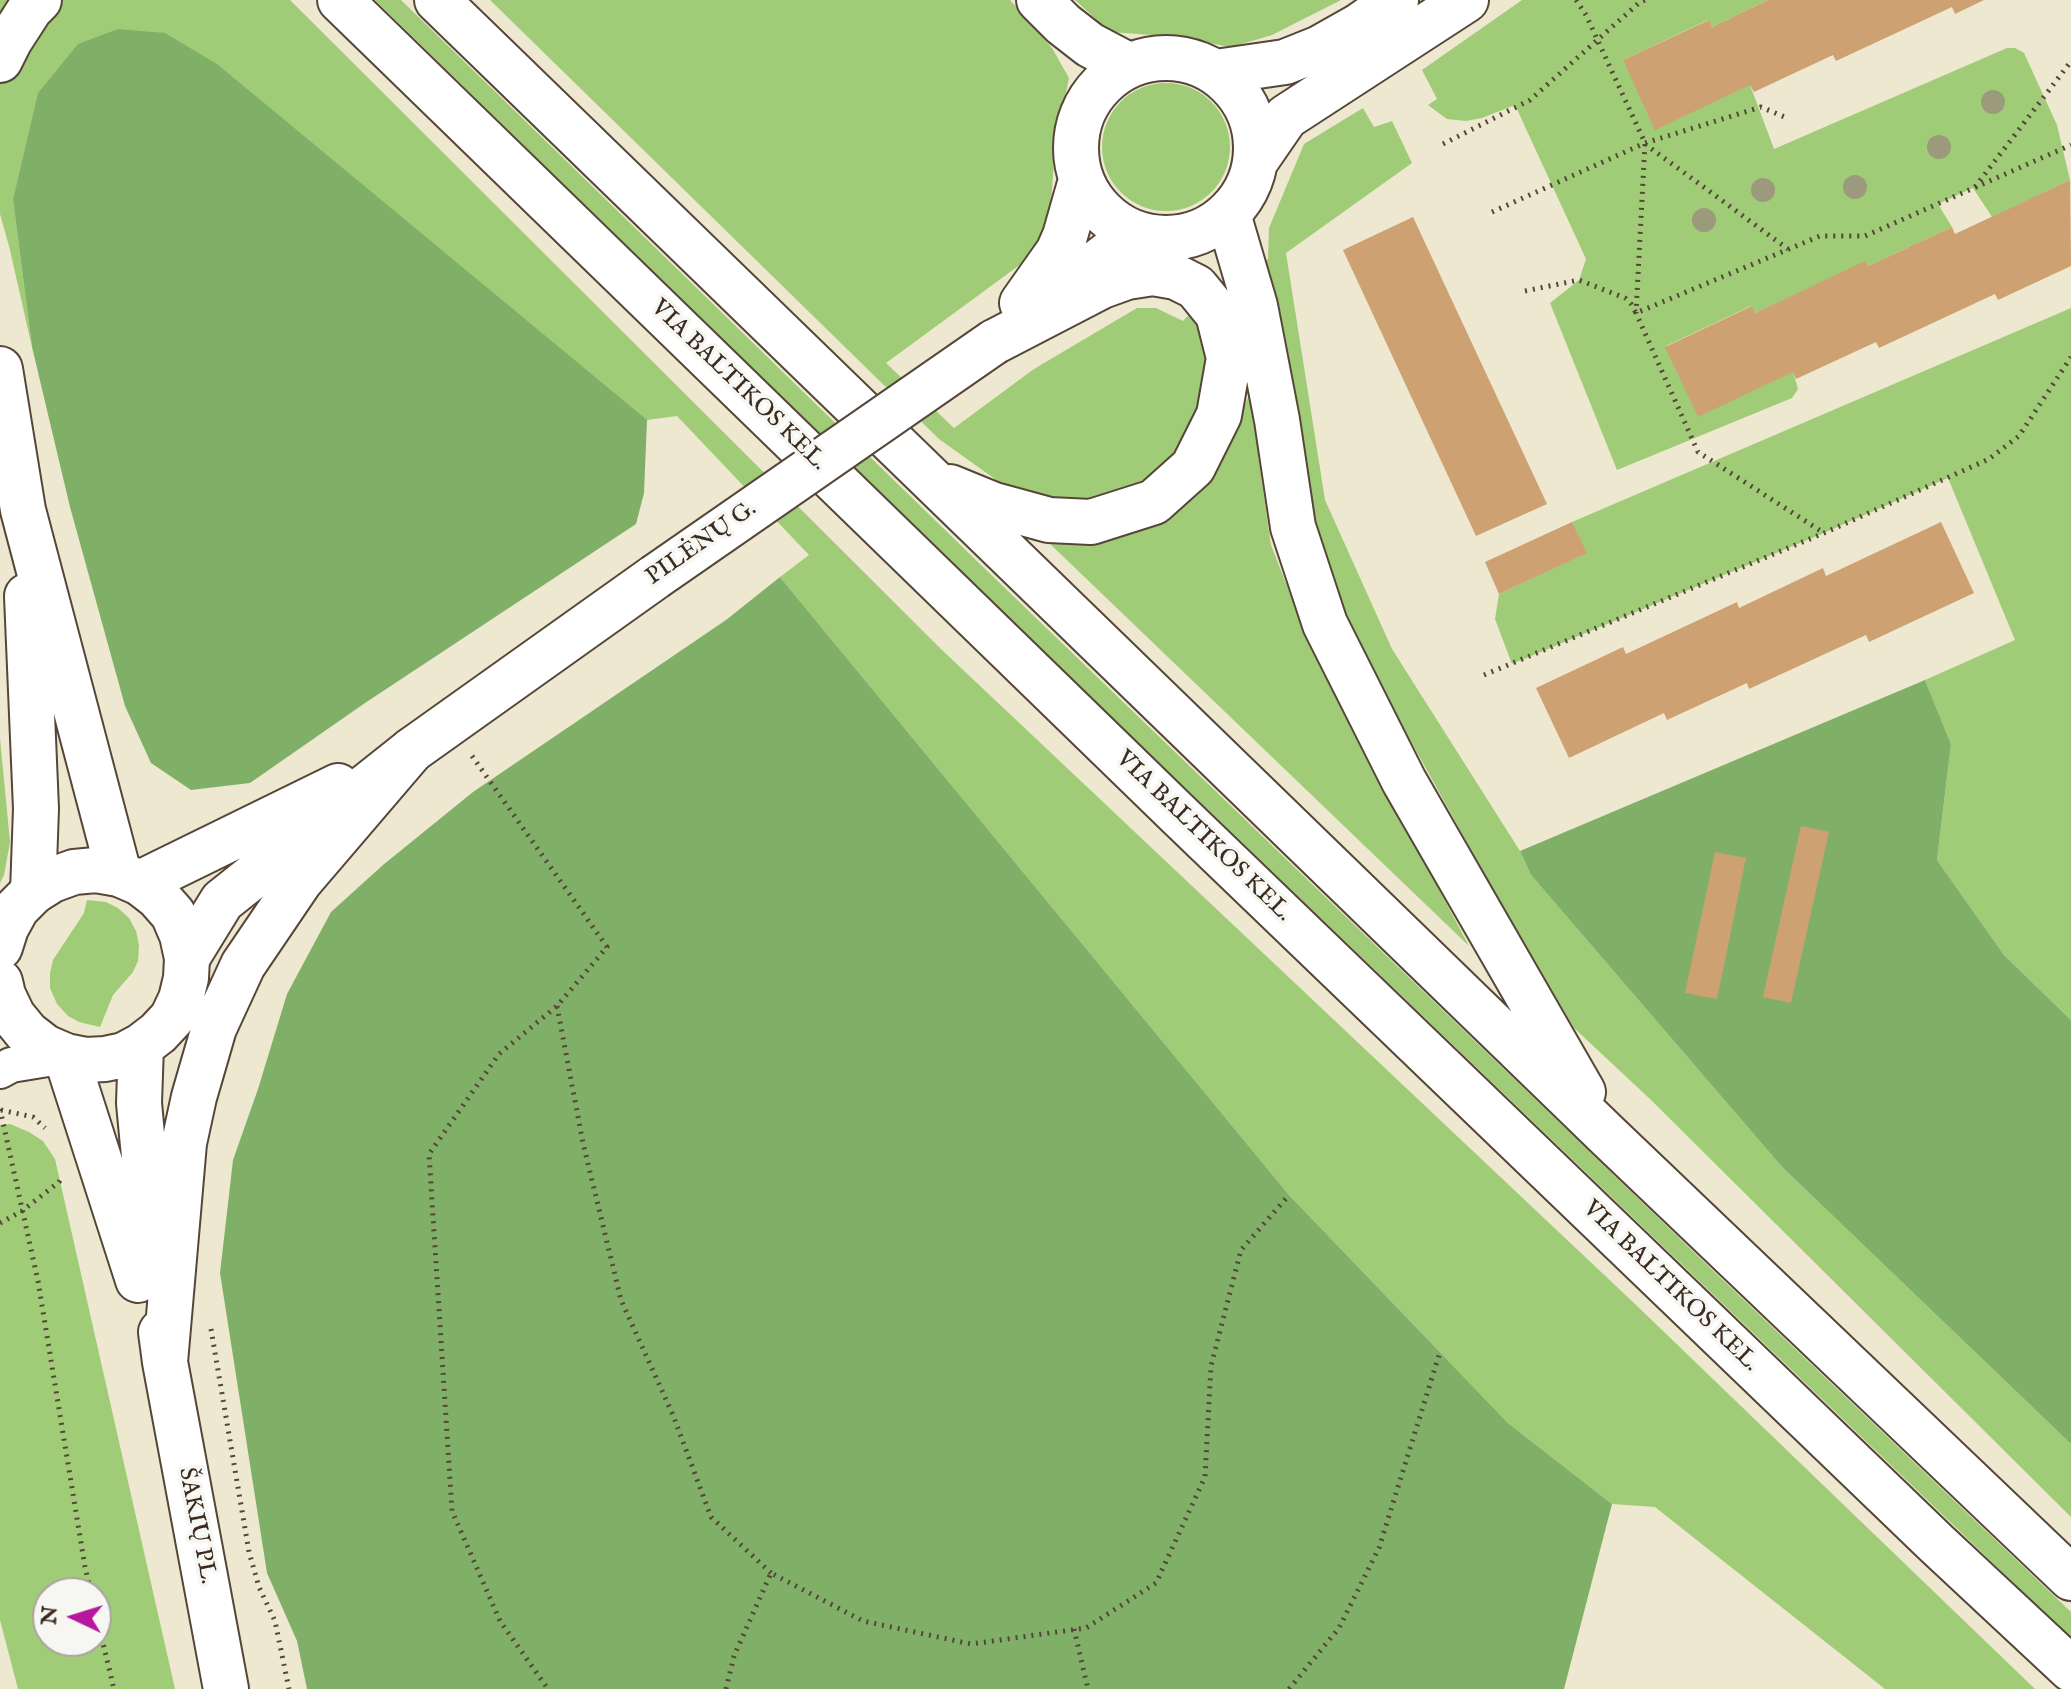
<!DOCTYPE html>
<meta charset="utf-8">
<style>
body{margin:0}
#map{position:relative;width:2071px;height:1689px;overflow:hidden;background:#ede8cf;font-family:"IM FELL English",serif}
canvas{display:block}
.north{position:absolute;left:32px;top:1577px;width:80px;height:80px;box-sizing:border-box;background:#f6f6f2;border:2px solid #aba49d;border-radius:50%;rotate:274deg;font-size:22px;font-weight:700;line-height:32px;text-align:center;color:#3b2a1e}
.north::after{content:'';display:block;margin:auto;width:28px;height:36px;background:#b5179e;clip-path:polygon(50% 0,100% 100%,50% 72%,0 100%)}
</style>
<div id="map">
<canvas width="2071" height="1689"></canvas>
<div class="north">N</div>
</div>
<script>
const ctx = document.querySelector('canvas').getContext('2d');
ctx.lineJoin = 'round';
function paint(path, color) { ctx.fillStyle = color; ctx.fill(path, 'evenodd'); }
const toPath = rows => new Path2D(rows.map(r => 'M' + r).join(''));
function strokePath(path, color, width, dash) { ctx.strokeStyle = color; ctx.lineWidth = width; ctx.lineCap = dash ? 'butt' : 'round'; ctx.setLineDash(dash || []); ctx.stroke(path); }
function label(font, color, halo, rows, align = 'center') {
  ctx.font = font + ' "IM FELL English",serif'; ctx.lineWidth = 7; ctx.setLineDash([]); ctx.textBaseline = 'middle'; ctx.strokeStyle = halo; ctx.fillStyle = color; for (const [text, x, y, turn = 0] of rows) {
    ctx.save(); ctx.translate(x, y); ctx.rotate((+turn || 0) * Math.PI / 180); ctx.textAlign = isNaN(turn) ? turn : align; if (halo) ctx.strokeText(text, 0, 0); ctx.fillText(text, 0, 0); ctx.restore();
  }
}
paint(toPath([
 [0,0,290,0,942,650,1635,1304,2035,1689,1885,1689,1655,1507,1612,1504,1508,1423,1289,1195,780,577,809,555,677,416,647,420,13,200,32,347,9,246,0,214],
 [375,0,401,0,981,565,1703,1261,2071,1612,2071,1638,976,587],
 [490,0,1010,0,1052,48,1069,78,1055,148,1049,230,1021,264,886,363,954,428,1034,369,1137,308,1156,308,1183,321,1195,308,1209,361,1204,402,1187,446,1156,476,1101,501,1054,502,999,482,939,439],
 [1075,0,1341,0,1272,35,1231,47,1166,36,1110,32],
 [1522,0,1768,0,1712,27,1708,20,1623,60,1750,85,1774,149,2007,48,2015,48,2024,53,2057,125,2070,180,1992,217,1973,188,1938,204,1952,227,1868,266,1865,262,1755,313,1751,306,1666,346,1793,372,1798,389,1792,398,1617,470,1550,303,1579,280,1586,259,1515,105,1482,118,1466,121,1447,119,1428,105,1437,99,1422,70],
 '1102 147a64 64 0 1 1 128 0a64 64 0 1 1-128 0Z',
 [1363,108,1374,127,1392,121,1412,163,1286,253,1325,500,1392,649,1520,851,1531,875,1782,1167,2071,1444,2071,1517,1650,1099,1574,1028,1490,884,1363,655,1315,536,1258,266,1268,259,1269,228,1304,144],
 [2071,308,2071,1020,2004,955,1937,860,1951,744,1925,680,2015,640,1948,478,1824,533,1512,664,1495,619,1499,594,1586,553,1572,522],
 [1252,389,1259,461,1271,545,1312,650,1469,946,1047,541,1116,539,1176,513,1221,456],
 [0,738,10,842,4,875,0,883],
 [87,900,106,902,118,908,129,918,136,931,139,945,138,961,133,972,113,995,100,1027,79,1022,68,1016,57,1004,50,988,50,973,53,960,84,913],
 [10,1124,29,1132,43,1141,55,1159,175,1689,18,1689,0,1620,0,1125],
 [48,1593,96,1593,96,1641,48,1641]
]), '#a0cc78');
paint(toPath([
 [118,29,165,33,217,64,647,420,644,493,636,524,365,703,250,783,191,790,151,763,125,706,70,507,32,347,13,200,38,93,78,44],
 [780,577,1289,1195,1508,1423,1612,1504,1564,1689,307,1689,297,1641,267,1573,220,1273,233,1160,258,1089,287,994,331,912,383,865,473,792,726,620],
 [1925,680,1951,744,1937,860,2004,955,2071,1020,2071,1444,1782,1167,1531,875,1520,851]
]), '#80b068');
paint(toPath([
 [1768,0,1984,0,1955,14,1952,7,1836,61,1833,55,1754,92,1750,85,1655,130,1623,60,1709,20,1712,27],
 [2070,180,2071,266,1998,300,1995,294,1879,348,1876,342,1796,379,1793,372,1698,417,1665,347,1752,306,1755,313,1865,261,1868,266,1952,227,1955,234],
 [1413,217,1547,504,1476,536,1343,250],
 [1572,522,1587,553,1499,594,1485,562],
 [1941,522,1974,593,1869,642,1866,635,1749,689,1747,683,1667,720,1664,713,1569,758,1536,688,1623,647,1626,654,1737,602,1739,608,1823,568,1826,576],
 [1801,826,1829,832,1791,1003,1763,997],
 [1715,852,1746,858,1717,999,1685,993]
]), '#cea172');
const minor = toPath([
 [0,1071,11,1065,66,1056]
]);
const secondary = toPath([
 '1076 148a90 90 0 1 1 180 0a90 90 0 1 1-180 0Z',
 [1216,72,1285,62,1320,48,1359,26,1396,0],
 [1255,162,1286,117,1466,0],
 [1022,303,1058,252,1065,236,1081,180],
 [1040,306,1116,248,1146,237],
 [140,883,338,786],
 [187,958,222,901,412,750,655,577]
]);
const primary = toPath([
 [0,947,6,928,17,908,33,892,52,880,74,872,96,870,119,874,140,883,158,897,173,914,182,935,187,958,186,978,181,999,172,1018,158,1033,141,1046,124,1055,105,1059,86,1060,66,1056,45,1047,27,1033,13,1016,3,995,0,982],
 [141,1046,139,1103,154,1263],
 [66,1056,138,1280],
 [161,1332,165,1362,226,1689],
 [165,1362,184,1143,194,1097,214,1028,243,965,300,881,412,750]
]);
const trunk = toPath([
 [340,0,1181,817,1937,1544,2071,1669],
 [437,0,1608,1136,2071,1578],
 [1039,0,1063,24,1090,45,1128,65],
 [0,60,10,40,30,9,39,0],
 [1228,214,1255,306,1277,420,1293,527,1325,624,1404,781,1583,1092],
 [0,369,23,510,119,874],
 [950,487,994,505,1049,520,1091,522,1154,502,1193,467,1219,415,1229,358,1218,314,1196,287,1176,277,1153,273,1127,277,1102,286,994,342],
 [27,596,36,809,33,892]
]);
strokePath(minor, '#564639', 38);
strokePath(secondary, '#564639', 48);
strokePath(primary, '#564639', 48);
strokePath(trunk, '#564639', 48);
strokePath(toPath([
 [1576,0,1586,15,1645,143,1636,313,1698,452,1824,533],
 [1443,144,1530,100,1640,2,1645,0],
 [1645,144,1788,249],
 [1975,187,2069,64],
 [1492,212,1645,143,1761,107,1787,118],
 [1525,291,1579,280,1625,298,1631,304,1636,313,1820,236,1865,236,2071,145],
 [1484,675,1824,533,1989,459,2019,436,2071,357],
 [472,756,607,947,557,1006,499,1054,429,1154,452,1511,500,1621,548,1689],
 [557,1006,583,1143,621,1300,673,1415,711,1517,771,1573],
 [0,1109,38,1281,85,1567,91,1593],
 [1,1110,33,1117,45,1128],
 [0,1223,22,1211,59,1182,62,1176],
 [211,1329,249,1552,259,1587,275,1621,289,1689],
 [96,1614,114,1689],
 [1074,1629,1088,1689],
 [726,1689,734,1656,771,1573,863,1621,971,1644,1086,1628,1156,1583,1205,1477,1211,1366,1241,1250,1289,1195],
 [1289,1689,1339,1628,1379,1548,1440,1352]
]), '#564639', 5, [2, 6]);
strokePath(minor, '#fff', 34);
strokePath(secondary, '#fff', 44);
strokePath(primary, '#fff', 44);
strokePath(trunk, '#fff', 44);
const secondaryBridge = toPath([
 [655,577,994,342]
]);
strokePath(secondaryBridge, '#564639', 48, []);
strokePath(secondaryBridge, '#fff', 44);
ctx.fillStyle = '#9c9a7c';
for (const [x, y] of [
 [1993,102],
 [1939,147],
 [1855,187],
 [1763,190],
 [1704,220]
]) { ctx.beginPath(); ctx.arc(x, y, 12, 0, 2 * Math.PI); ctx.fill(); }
label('24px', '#3b2a1e', '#f6f6f2', [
 ["VIA BALTIKOS KEL.",738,386,44],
 ["PILĖNŲ G.",702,544,-35],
 ["VIA BALTIKOS KEL.",1203,837,44],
 ["VIA BALTIKOS KEL.",1670,1287,44],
 ["ŠAKIŲ PL.",196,1526,79]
]);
</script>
